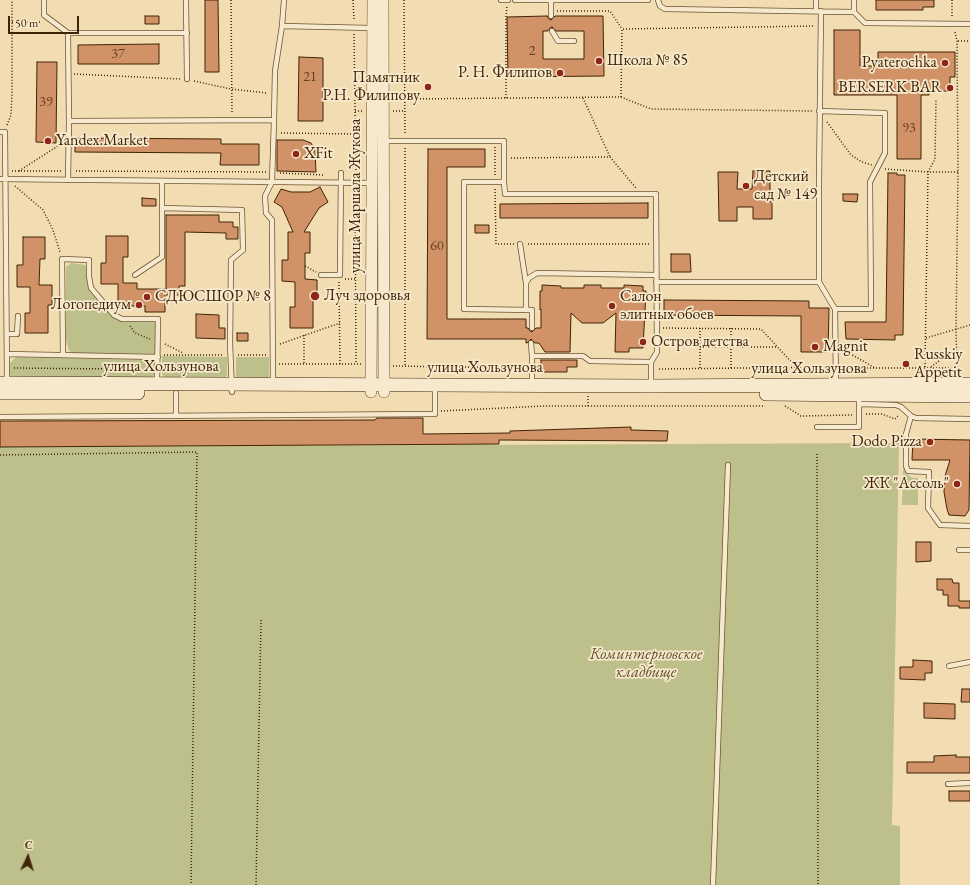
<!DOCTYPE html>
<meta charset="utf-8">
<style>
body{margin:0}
#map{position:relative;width:970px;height:885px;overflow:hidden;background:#f2ddb2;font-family:"EB Garamond",serif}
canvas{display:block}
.north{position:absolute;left:8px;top:837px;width:40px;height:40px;-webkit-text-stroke:3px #f7e9cd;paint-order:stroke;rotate:4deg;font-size:11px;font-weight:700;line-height:16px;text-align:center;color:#402406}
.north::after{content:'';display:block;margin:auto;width:14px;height:18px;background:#402406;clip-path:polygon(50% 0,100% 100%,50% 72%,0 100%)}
.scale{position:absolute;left:8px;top:16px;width:71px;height:18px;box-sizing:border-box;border:2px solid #402406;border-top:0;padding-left:5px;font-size:12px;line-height:14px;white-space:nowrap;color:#402406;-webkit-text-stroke:3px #f7e9cd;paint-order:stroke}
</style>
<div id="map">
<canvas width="970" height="885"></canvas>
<div class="north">С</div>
<div class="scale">50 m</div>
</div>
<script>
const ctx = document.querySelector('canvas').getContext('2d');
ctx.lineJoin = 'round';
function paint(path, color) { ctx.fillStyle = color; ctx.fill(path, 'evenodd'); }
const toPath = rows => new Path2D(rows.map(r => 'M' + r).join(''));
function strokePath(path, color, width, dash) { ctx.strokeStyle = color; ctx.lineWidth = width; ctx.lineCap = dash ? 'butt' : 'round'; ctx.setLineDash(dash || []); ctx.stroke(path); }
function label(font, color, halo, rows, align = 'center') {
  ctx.font = font + ' "EB Garamond",serif'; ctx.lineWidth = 3.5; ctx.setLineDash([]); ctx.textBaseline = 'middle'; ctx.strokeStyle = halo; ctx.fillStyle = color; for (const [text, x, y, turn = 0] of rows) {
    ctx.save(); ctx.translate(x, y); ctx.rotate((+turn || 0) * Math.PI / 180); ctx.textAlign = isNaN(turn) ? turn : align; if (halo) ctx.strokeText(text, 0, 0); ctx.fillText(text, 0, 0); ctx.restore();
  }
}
paint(toPath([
 [71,263,85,265,86,267,87,284,90,292,114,318,118,320,126,321,155,322,155,354,72,353,69,350,66,341,66,267],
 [162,356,227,357,227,375,223,380,166,380,162,374],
 [16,357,154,360,154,375,151,380,11,378,10,375,10,363],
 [236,357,269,357,269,376,266,381,238,381,236,376],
 [899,443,892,825,900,826,900,885,0,885,0,447],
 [903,468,908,475,913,478,918,478,918,505,902,505]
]), '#bdc08a');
const building = toPath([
 [205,0,218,0,219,72,205,72,205,0],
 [876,0,934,0,934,7,923,7,923,10,876,10,876,0],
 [145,16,159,16,159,24,145,24,145,16],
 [547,16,549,19,551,20,555,16,603,16,604,76,508,77,507,17,547,16],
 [552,27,556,31,584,31,584,59,543,59,543,31,548,31,550,28,552,27],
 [834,30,860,30,860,66,878,66,878,52,955,52,955,77,950,77,950,91,929,91,929,95,921,95,921,159,897,159,897,95,834,95,834,30],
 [159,44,159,64,78,64,78,45,159,44],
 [299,57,323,58,323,121,298,121,299,57],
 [37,62,57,62,56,143,36,142,37,62],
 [75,138,221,139,221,144,259,144,259,165,220,165,221,153,75,152,75,138],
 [277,140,303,140,311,143,315,150,316,172,277,171,277,140],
 [428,149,485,149,485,167,447,167,447,319,526,319,526,328,528,328,530,331,532,332,536,328,541,328,541,309,540,310,540,291,542,291,542,285,561,286,561,288,584,288,584,285,601,285,601,288,624,288,624,285,643,286,643,291,646,291,643,348,629,348,629,352,615,352,616,313,603,323,582,323,571,313,570,352,545,352,539,343,535,343,531,339,527,343,526,343,526,339,427,339,428,149],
 [753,171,770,171,770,202,772,202,772,219,753,219,753,207,737,207,737,221,719,221,718,172,738,172,737,189,752,189,753,171],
 [888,173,897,173,897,175,905,175,903,335,895,335,895,340,846,339,845,322,886,322,888,173],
 [320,187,328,202,319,208,304,232,310,232,310,253,305,253,305,279,317,280,317,300,313,300,313,328,290,328,290,307,295,307,295,282,282,281,282,260,288,260,288,232,293,232,282,207,274,202,281,189,291,192,310,192,320,187],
 [843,194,858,194,857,202,843,201,843,194],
 [142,198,156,199,156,206,142,206,142,198],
 [648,203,648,218,500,218,500,204,648,203],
 [166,215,219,215,219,222,233,222,233,227,238,227,238,239,226,239,226,233,185,232,185,286,179,286,179,295,166,295,166,215],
 [475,225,489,225,489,233,475,233,475,225],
 [106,236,128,236,128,257,123,257,123,283,137,283,137,289,165,289,165,312,145,312,145,306,118,306,118,284,101,284,101,263,106,263,106,236],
 [23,237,45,237,45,259,40,259,39,285,52,285,52,305,48,305,48,333,25,333,25,313,30,313,30,287,17,287,17,265,23,265,23,237],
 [671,254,690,254,691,272,671,272,671,254],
 [664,300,809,301,809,308,829,308,828,352,801,352,801,316,664,315,664,300],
 [196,314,219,315,219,328,225,328,225,339,196,338,196,314],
 [237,333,248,333,248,341,237,341,237,333],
 [541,360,577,360,577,367,567,367,567,372,541,372,541,360],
 [377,418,423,418,423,434,510,433,510,431,631,427,631,430,668,431,667,441,499,440,499,444,0,447,0,421,375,420,377,418],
 [913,439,970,440,969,510,965,516,949,515,947,509,944,492,945,476,950,460,912,460,913,439],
 [916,542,931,542,931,561,916,562,916,542],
 [937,579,952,579,953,583,959,583,959,601,970,601,970,608,959,608,959,606,948,606,948,595,943,595,943,590,937,590,937,579],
 [913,660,932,661,932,673,925,673,925,680,900,679,900,667,913,667,913,660],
 [962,689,970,689,970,702,961,702,962,689],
 [924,703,955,704,955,719,924,718,924,703],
 [956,755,956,757,970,757,970,773,907,773,907,762,934,762,934,756,956,755],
 [949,791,970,791,970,801,949,801,949,791]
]);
paint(building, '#d09266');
strokePath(building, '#402406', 1);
const service = toPath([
 [44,0,44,15,68,33],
 [186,0,187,79],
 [284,0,282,26,372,28],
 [501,0,508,0],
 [515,0,648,0],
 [551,0,551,16],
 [658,0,660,6,665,9,854,12,865,23,970,24],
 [816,0,816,11],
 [854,12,854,0],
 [552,31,558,41,574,41],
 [819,111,885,113,885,153,870,182,871,309,835,309],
 [69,121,68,33,187,33],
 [0,132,5,132,7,381],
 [383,141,504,141,504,182,464,182,464,309,532,310,532,328],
 [0,179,372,183],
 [68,180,69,121,274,120,275,71,282,26],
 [504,182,505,194,656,194,657,352,651,362,651,385],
 [162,208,242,210,243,250,231,260,230,343,232,392],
 [520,244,526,283],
 [135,275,162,257,162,181],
 [321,275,340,275,341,173],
 [656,282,819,282,835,309,836,384],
 [819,282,819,181,821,11],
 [526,310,526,283,529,278,537,273,656,275],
 [7,334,17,334,18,316],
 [531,343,532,356],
 [7,354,158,357],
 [63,355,62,259,89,260,89,276,91,288,114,315,122,319,158,319,157,382],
 [273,384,272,220,266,213,265,196,272,182,274,120],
 [532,384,532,356,583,356,590,361,651,362],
 [176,393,176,416],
 [859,404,896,405,901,407,911,416,916,418,970,419],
 [911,416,906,434,906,466,908,471,929,472,928,508,940,525,970,526],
 [0,417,435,414,435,392],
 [817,427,859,427,859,401],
 [959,550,970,550],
 [949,666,970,662],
 [948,784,970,783],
 [713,885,728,465]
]);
const tertiary = toPath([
 [383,0,384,392],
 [371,392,373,0]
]);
const secondary = toPath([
 [0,383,651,386,970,384],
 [0,393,138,393],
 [766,394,970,396]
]);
strokePath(service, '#6c5231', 6);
strokePath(tertiary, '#6c5231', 12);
strokePath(secondary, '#402406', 14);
strokePath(toPath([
 [231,0,232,114],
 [353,0,354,20],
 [404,0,405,135],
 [952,0,952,16],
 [557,11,610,11,622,29],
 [12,22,41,22],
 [955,32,957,41,958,172,956,329,957,373],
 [354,34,356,176],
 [958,41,970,41],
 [74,74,180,79],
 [194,81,231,89,267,93],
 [621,97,622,29,814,26],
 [506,98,506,17,507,6],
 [583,98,610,157],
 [405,99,621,97,651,109,812,111],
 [355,111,363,111],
 [393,111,405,111],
 [827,122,851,155,862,162,872,165],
 [7,125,11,115,12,93,12,0],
 [281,133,355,134],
 [495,147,495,176],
 [405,148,405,366],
 [511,158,610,157,636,188],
 [885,169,928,172,958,172],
 [12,171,62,171],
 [19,171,61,144],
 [76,171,266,172],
 [280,173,324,175],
 [15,186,43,210,53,230,60,252],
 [495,189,496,244,514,244],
 [355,190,356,364],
 [528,244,650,244],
 [305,266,316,272],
 [345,279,356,279],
 [339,282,340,364],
 [130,326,135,333,150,339],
 [663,328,761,329,796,367],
 [700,328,700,368],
 [731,328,731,368],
 [304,335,304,364],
 [926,338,970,325],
 [165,344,183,353],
 [280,344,340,323],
 [700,347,778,347],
 [842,349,875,368],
 [164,355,224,355],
 [238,355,266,355],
 [279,364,361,364],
 [393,366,525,368],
 [925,367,928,172,935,159,936,99],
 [931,367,956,348],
 [14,368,115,369,131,364],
 [843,368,956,368],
 [659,369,829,367],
 [588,406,588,396],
 [785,406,801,416,852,415],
 [441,411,544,406,765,406],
 [866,414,882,414,895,419,899,415],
 [817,454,818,885],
 [0,455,197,452,191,885],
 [256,885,261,620]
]), '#402406', 1.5, [1, 2]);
strokePath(service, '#f7e9cd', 4.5);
strokePath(tertiary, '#f7e9cd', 11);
strokePath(secondary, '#f7e9cd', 13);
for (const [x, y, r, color] of [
 [599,61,4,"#8f2418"],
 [945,63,4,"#8f2418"],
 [560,73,4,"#8f2418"],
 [428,87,4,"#8f2418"],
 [950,88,4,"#8f2418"],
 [48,141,4,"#8f2418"],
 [296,154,4,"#8f2418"],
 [746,186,4,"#8f2418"],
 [315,296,5,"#8f2418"],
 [147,297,4,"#8f2418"],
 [139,305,4,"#8f2418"],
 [612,306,4,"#8f2418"],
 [643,342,4,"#8f2418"],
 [815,347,4,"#8f2418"],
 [906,364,4,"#8f2418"],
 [930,442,4,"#8f2418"],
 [957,484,4,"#8f2418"]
]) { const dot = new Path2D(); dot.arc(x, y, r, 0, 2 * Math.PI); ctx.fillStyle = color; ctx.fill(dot); strokePath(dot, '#f7e9cd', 1.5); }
label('14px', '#64401e', null, [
 ["2",532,51],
 ["37",118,54],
 ["21",310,77],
 ["39",46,102],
 ["93",909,128],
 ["60",437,246]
]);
label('16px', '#402406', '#f7e9cd', [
 ["Школа № 85",607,61],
 ["Pyaterochka",937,63,"right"],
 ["Р. Н. Филипов",552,73,"right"],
 ["Памятник",420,78,"right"],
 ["Р.Н. Филипову",420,96,"right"],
 ["BERSERK BAR",942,88,"right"],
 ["Yandex.Market",56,141],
 ["XFit",304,154],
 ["Детский",754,177],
 ["сад № 149",754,195],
 ["Луч здоровья",324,296],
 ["СДЮСШОР № 8",155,297],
 ["Салон",620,297],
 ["элитных обоев",620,315],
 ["Логопедиум",131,305,"right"],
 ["Остров детства",651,342],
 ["Magnit",823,347],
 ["Russkiy",914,355],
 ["Appetit",914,373],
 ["Dodo Pizza",922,442,"right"],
 ["ЖК \"Ассоль\"",949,484,"right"]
], 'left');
label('16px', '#402406', '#f7e9cd', [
 ["улица Маршала Жукова",356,196,-90],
 ["улица Хользунова",161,367],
 ["улица Хользунова",485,368],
 ["улица Хользунова",809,369]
]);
label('italic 16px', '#5f4b27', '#f7e9cd', [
 ["Коминтерновское",646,655],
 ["кладбище",646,673]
]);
</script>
